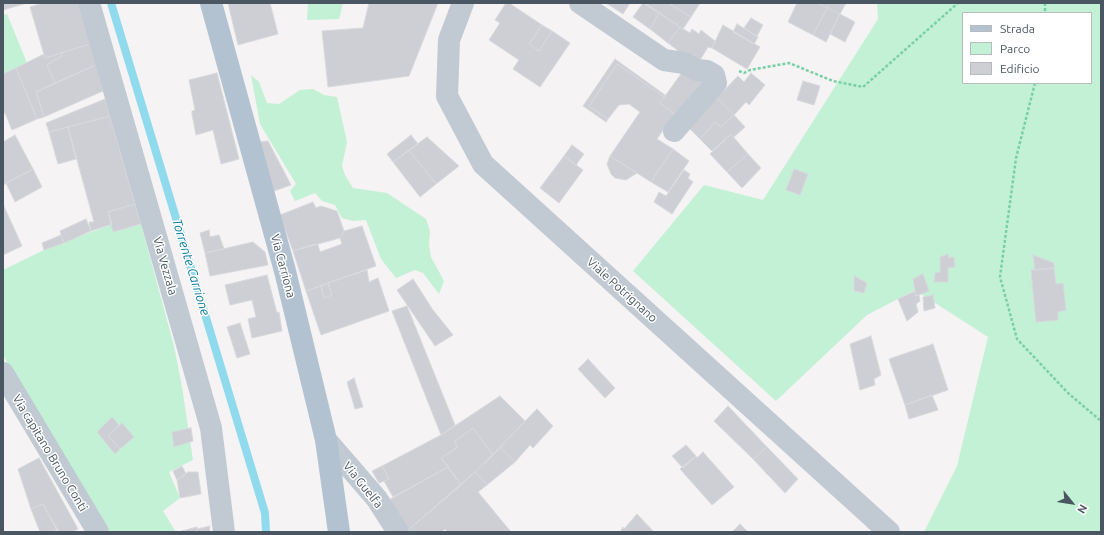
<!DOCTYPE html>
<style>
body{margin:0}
#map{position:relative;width:1104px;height:535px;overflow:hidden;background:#f5f3f3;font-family:Ubuntu,sans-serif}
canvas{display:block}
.frame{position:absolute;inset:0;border:4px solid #4a5661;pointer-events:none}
.legend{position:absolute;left:962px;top:12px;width:130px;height:72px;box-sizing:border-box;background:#fff;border:1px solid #b7bbc0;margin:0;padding:5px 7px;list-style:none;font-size:12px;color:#4a5661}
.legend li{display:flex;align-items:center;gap:8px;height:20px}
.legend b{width:20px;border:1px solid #b7bbc0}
.north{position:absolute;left:1052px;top:483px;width:40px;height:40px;-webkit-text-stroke:3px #fff;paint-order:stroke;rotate:120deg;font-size:11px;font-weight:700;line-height:16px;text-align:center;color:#4a5661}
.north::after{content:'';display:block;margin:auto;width:14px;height:18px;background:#4a5661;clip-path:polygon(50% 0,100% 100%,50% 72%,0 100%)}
</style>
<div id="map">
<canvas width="1104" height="535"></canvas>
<div class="frame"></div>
<ul class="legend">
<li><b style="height:5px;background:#b3c2d1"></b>Strada</li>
<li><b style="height:11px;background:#c3f1d5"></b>Parco</li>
<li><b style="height:11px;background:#cdcfd5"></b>Edificio</li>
</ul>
<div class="north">N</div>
</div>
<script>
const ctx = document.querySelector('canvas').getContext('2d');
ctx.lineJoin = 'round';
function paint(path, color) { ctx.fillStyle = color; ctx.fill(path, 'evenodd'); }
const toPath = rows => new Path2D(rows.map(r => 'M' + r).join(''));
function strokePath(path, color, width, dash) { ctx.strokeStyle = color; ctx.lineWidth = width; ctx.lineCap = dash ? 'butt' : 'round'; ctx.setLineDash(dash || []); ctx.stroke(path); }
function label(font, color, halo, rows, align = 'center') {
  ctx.font = font + ' Ubuntu,sans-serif'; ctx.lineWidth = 3; ctx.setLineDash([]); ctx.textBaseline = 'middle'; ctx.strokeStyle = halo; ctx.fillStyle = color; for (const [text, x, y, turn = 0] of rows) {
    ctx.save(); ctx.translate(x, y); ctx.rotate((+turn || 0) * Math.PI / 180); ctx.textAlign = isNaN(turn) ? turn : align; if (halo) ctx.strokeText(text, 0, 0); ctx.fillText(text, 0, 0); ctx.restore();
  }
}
paint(toPath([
 [308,3,343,3,339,19,307,20],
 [877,3,1101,3,1101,532,924,532,957,466,988,337,915,290,867,315,776,401,633,271,704,185,763,200,878,19],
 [963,13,1091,13,1091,83,963,83],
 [7,14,27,63,3,74,3,15],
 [251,75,259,82,267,103,279,104,300,90,313,89,324,95,337,97,347,142,342,166,345,175,353,188,387,193,426,219,430,231,429,244,431,257,444,281,439,294,423,273,415,270,396,278,381,259,366,220,353,221,342,218,335,205,322,201,315,193,295,201,290,191,296,184,260,124],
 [112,224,114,232,141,224,174,346,182,387,193,460,169,472,180,498,163,511,176,532,110,532,18,383,3,355,3,270,44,250]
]), '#c3f1d5');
strokePath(toPath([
 [111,3,265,513,266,532]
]), '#90daee', 8);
const building = toPath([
 [3,3,27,3,3,10,3,3],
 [43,3,78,3,90,44,45,58,30,7,43,3],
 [228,3,270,3,278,34,238,45,228,3],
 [369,3,438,3,409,76,328,87,322,31,363,28,369,3],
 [506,3,509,3,542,25,529,44,539,51,552,31,570,43,540,87,513,69,519,60,489,40,500,23,495,20,506,3],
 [606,3,630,3,623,14,606,3],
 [643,3,659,13,650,29,633,17,643,3],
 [645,3,668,3,691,17,683,29,645,3],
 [672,3,700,3,691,17,671,5,672,3],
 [797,3,818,3,827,8,813,35,788,22,797,3],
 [818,3,829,3,827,8,818,3],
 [829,3,846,3,840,14,827,8,829,3],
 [827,8,840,14,826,42,813,35,827,8],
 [659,13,680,27,668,43,650,29,659,13],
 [840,14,855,22,845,42,830,34,840,14],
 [751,18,763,25,757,36,744,28,751,18],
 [737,24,758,37,754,44,733,32,737,24],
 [542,25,552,31,539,51,529,44,542,25],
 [723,25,760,47,747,69,712,48,723,25],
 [680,27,690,33,692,29,699,34,701,30,715,41,712,48,708,47,697,65,668,43,680,27],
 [90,44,96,65,55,83,47,65,62,56,61,53,90,44],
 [61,53,62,56,47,65,55,83,36,92,44,117,37,119,16,68,44,54,45,58,61,53],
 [615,59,665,95,664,97,617,64,589,106,608,119,606,122,583,106,615,59],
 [617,64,664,97,660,103,674,114,657,139,673,149,651,182,610,156,640,112,629,104,619,105,608,119,589,106,617,64],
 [96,65,103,91,44,117,36,92,96,65],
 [686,67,706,82,674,114,660,103,686,67],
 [16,68,37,119,12,130,5,113,3,113,3,74,16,68],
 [217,73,239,159,221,164,213,130,196,135,192,114,192,111,195,110,189,80,217,73],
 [751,73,765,85,749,105,746,102,734,115,717,98,738,76,744,82,751,73],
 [803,81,820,86,814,105,797,100,803,81],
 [717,98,734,115,721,127,715,122,700,139,687,126,717,98],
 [105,99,110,116,49,132,46,123,105,99],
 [734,115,745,127,734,137,731,134,712,151,700,139,715,122,721,127,734,115],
 [110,116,135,204,108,212,112,224,91,231,89,222,94,222,68,127,110,116],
 [68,127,76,159,58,164,49,132,68,127],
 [731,134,748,154,727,172,710,154,731,134],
 [15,135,33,169,3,185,3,142,15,135],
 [411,135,418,144,393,162,387,154,411,135],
 [427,137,459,166,436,184,409,150,427,137],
 [268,141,291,185,274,191,258,142,268,141],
 [572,145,584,154,576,165,564,156,572,145],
 [673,149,689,161,668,192,651,182,673,149],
 [409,150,436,184,420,197,393,162,409,150],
 [748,154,761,168,742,188,727,172,748,154],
 [564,156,583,170,559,203,540,188,564,156],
 [610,156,637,173,626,180,615,178,611,174,607,164,610,156],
 [33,169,42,187,15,202,6,183,33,169],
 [794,169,808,174,800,195,786,190,794,169],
 [684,170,690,174,688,178,693,182,672,214,654,202,659,192,666,196,684,170],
 [313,202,316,208,321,206,337,211,344,231,340,238,293,251,280,215,313,202],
 [3,204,22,246,3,255,3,204],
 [135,204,141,224,113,232,108,212,135,204],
 [86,219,91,231,64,243,60,231,86,219],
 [362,226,376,266,306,291,293,251,315,244,318,245,320,252,342,244,340,238,344,231,362,226],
 [209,230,210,237,219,235,224,249,205,253,200,233,209,230],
 [61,235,64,243,44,250,42,243,61,235],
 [253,242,265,252,268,265,210,276,205,253,253,242],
 [948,254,949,258,954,257,955,267,948,268,948,282,934,282,935,273,940,272,940,257,948,254],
 [1033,255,1054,263,1054,268,1035,270,1033,255],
 [1054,268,1056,284,1063,283,1066,310,1058,312,1058,320,1036,322,1031,270,1054,268],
 [367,270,369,282,378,278,389,311,321,335,306,291,321,286,324,298,332,295,328,283,367,270],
 [923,274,929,291,916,296,913,279,923,274],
 [267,275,277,313,279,312,282,331,252,338,248,319,256,317,252,300,230,305,225,285,267,275],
 [854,276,867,283,864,293,854,291,854,276],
 [413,279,433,310,453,335,435,346,397,290,413,279],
 [328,283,332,295,324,298,321,286,328,283],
 [915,291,916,296,919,295,920,301,916,304,918,312,907,321,898,299,915,291],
 [933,295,935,308,924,311,923,297,933,295],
 [407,306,455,425,441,435,392,311,407,306],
 [240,323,250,354,237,358,227,327,240,323],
 [871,336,881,375,874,379,875,385,860,390,850,344,871,336],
 [933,344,948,390,905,405,889,359,933,344],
 [588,359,615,388,605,398,578,369,588,359],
 [354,378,363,407,355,409,347,382,354,378],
 [932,395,938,410,909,419,905,405,932,395],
 [500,396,525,421,493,455,473,428,454,442,458,447,441,458,448,467,393,497,384,481,389,479,382,466,441,435,500,396],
 [728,406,767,447,753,459,714,421,728,406],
 [537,409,553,426,533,448,530,445,515,462,500,447,537,409],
 [112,417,119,425,108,436,120,449,115,454,97,432,112,417],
 [122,423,134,437,120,449,108,436,122,423],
 [191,428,193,441,174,447,172,432,191,428],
 [473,428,493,455,461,485,441,458,458,447,454,442,473,428],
 [686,445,696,456,683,468,672,456,686,445],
 [500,447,515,462,487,485,475,472,500,447],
 [767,447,798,479,785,493,753,459,767,447],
 [703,452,734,487,712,505,680,469,696,456,697,458,703,452],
 [39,458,78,529,72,532,59,532,43,504,31,509,18,469,39,458],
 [182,466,186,474,177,480,173,471,182,466],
 [382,466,389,479,379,483,372,471,382,466],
 [448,467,461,485,407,531,389,500,448,467],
 [188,472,198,472,201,494,180,498,177,480,188,472],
 [475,472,487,485,478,492,511,532,448,532,445,529,441,532,408,532,407,531,475,472],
 [43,504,57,530,52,532,40,532,31,509,43,504],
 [637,514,654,532,620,532,623,527,624,529,637,514],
 [740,524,748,532,732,532,740,524],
 [210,526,209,532,198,532,197,529,210,526],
 [197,527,198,532,178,532,197,527]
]);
paint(building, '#cdcfd5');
strokePath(building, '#d7d9de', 1);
strokePath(toPath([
 [1045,3,1045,13],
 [739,71,744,73,750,70,789,63,833,81,863,87,958,3],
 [1035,83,1016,158,1000,277,1017,339,1068,393,1101,421]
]), '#7ad0a6', 2.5, [3, 2]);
strokePath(toPath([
 [89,3,211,428,224,532],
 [463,3,449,40,447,96,483,164,889,532],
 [580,3,664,60,684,63,697,70,707,71,714,75,716,83,674,131],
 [3,373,98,532],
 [326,440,377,499,398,532]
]), '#c1cad2', 22);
strokePath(toPath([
 [211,3,285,271,326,440,339,532]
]), '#b3c2d1', 22);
label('12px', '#4a5661', '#fff', [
 ["Via Vezzala",165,266,74],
 ["Via Carriona",283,266,75],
 ["Viale Potrignano",622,290,42],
 ["Via capitano Bruno Conti",50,453,59],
 ["Via Guelfa",363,485,51]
]);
label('italic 13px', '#0c7c9b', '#fff', [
 ["Torrente Carrione",191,267,73]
]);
</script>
